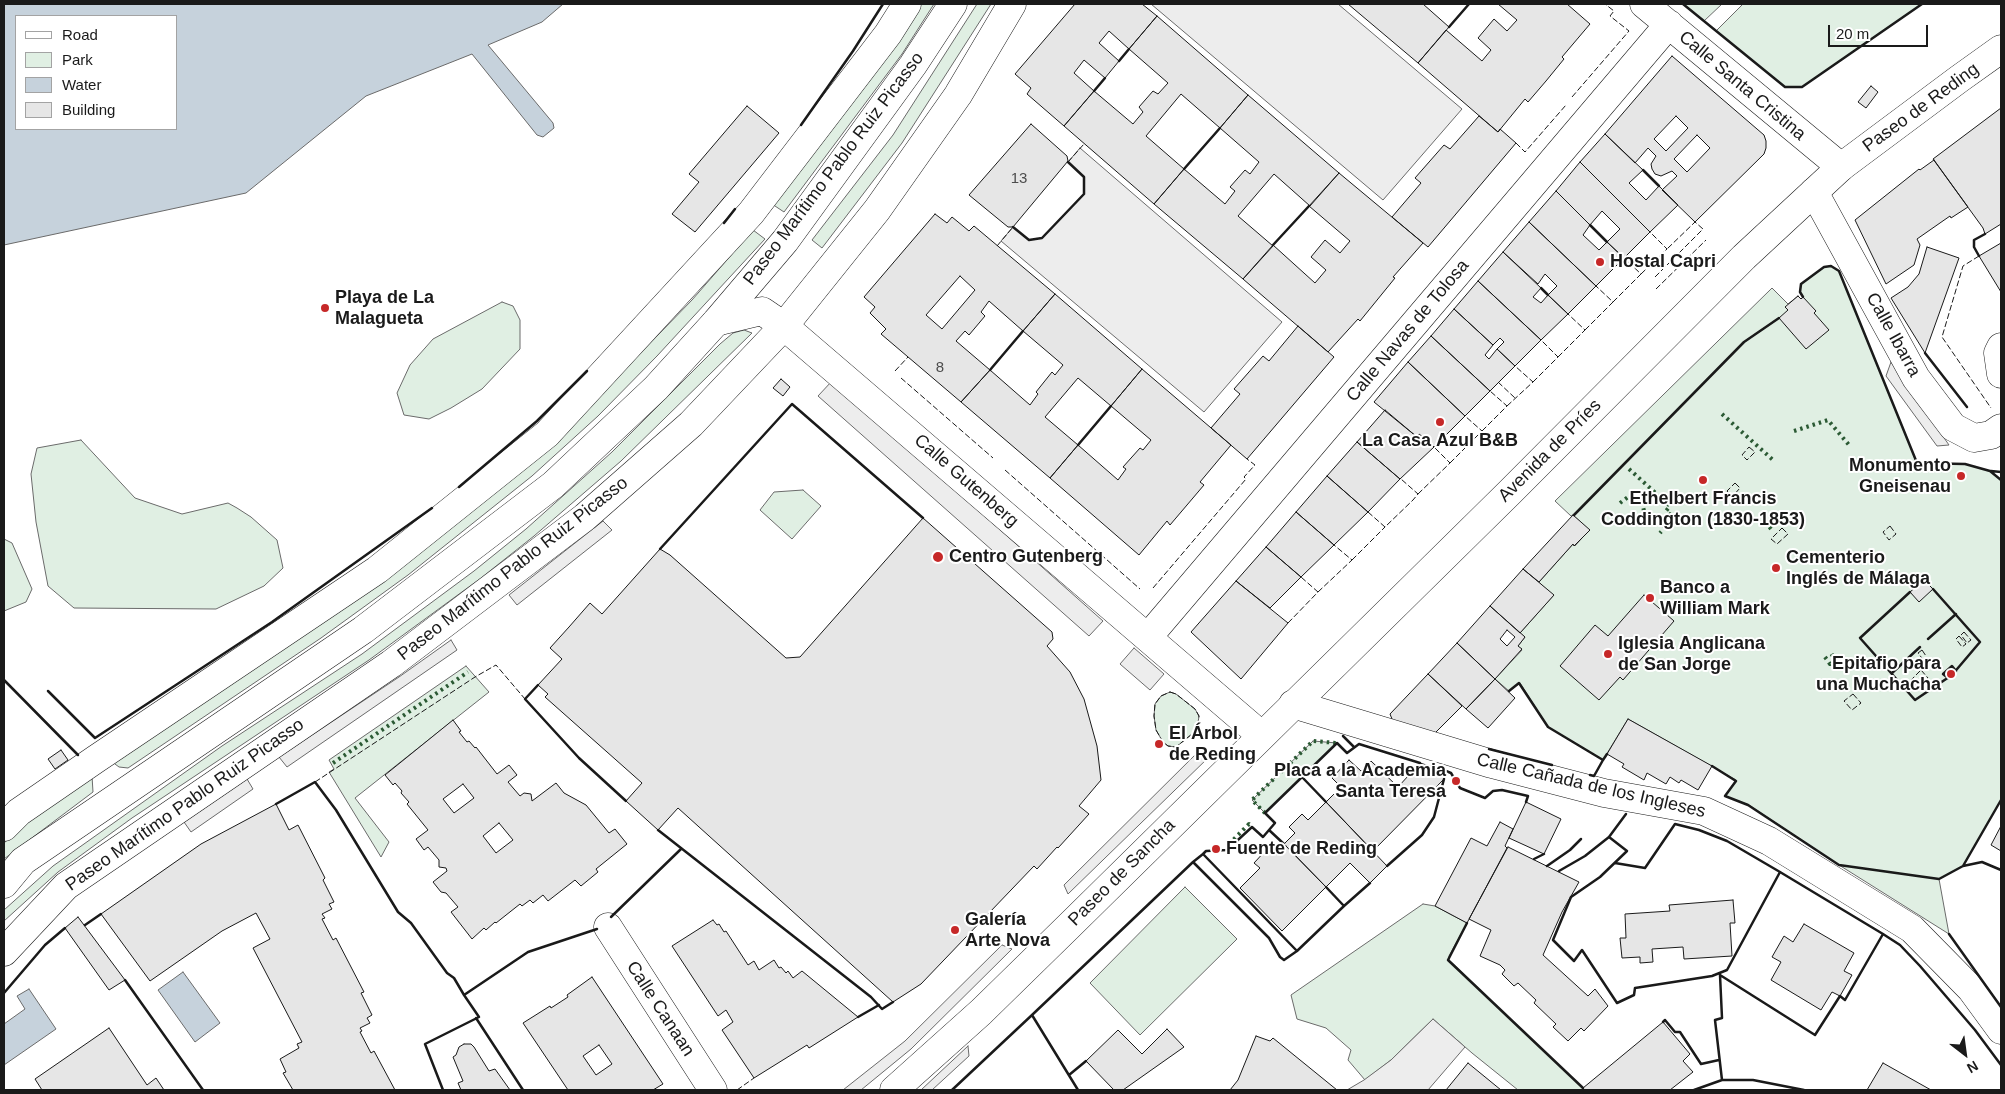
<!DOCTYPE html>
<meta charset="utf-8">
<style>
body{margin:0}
#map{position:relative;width:2005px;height:1094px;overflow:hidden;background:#fff;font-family:Arial,sans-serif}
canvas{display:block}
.frame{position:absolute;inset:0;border:5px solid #1a1a1a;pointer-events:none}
.legend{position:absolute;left:15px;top:15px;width:162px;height:115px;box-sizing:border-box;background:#fff;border:1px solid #a3a3a3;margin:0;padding:6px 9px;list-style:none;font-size:15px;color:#1a1a1a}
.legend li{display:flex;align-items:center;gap:10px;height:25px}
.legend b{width:25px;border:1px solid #a3a3a3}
.north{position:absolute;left:1940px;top:1029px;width:50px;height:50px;-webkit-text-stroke:4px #fff;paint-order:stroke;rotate:150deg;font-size:14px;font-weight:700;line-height:20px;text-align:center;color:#1a1a1a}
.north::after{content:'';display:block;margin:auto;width:18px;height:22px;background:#1a1a1a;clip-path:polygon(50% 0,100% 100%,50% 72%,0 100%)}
.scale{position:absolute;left:1828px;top:25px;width:100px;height:22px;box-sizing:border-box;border:2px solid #1a1a1a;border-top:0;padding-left:6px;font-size:15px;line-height:18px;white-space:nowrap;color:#1a1a1a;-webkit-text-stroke:4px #fff;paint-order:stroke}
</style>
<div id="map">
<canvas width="2005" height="1094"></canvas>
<div class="frame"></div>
<ul class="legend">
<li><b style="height:6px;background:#fff"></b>Road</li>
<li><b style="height:14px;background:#e0efe3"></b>Park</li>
<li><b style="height:14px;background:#c6d2dc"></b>Water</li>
<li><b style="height:14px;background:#e6e6e6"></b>Building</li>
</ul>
<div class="north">N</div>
<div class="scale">20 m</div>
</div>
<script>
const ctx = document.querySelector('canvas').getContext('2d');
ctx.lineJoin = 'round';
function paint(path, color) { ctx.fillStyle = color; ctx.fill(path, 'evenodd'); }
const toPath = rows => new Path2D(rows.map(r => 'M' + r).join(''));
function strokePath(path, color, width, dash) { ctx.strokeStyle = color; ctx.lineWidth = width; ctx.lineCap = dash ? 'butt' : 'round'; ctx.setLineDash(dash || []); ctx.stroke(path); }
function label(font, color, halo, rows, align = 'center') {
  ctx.font = font + ' Arial,sans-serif'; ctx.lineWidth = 4; ctx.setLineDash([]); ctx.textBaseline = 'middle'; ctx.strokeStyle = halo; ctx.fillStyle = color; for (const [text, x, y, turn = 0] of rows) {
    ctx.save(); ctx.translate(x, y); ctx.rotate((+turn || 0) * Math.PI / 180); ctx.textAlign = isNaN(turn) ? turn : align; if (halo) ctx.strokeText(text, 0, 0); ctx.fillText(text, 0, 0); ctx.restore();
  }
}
const green = toPath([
 [919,4,934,4,902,54,784,212,772,204,919,4],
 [977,4,991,4,902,143,822,248,812,240,893,135,977,4],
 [1683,4,1722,4,1704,21,1683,4],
 [1743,4,1922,4,1802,87,1785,87,1716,31,1743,4],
 [753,230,765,239,657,356,598,416,532,476,408,575,321,638,128,768,119,767,111,761,590,405,692,300,753,230],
 [1831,266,1839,271,1917,463,1965,464,1990,471,2001,480,2001,800,1963,866,1939,879,1949,934,1839,865,1749,805,1725,796,1736,780,1628,719,1603,760,1548,727,1520,683,1509,691,1495,679,1522,650,1518,646,1525,637,1520,633,1553,596,1539,582,1573,544,1575,546,1589,530,1573,515,1571,516,1555,501,1772,288,1788,304,1798,296,1801,299,1803,297,1800,292,1801,284,1824,267,1831,266],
 [502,302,513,306,520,320,520,349,482,389,451,408,429,419,404,415,397,393,410,365,433,339,502,302],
 [744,330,752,333,621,461,534,536,481,578,369,660,132,818,58,872,4,921,4,910,53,866,222,746,362,654,474,571,526,529,612,452,720,344,733,333,744,330],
 [81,440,135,498,182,514,228,503,237,508,251,517,277,540,283,568,264,586,216,609,74,608,48,586,36,522,31,474,37,448,81,440],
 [803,490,821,506,792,539,760,510,774,492,803,490],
 [4,539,12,543,32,589,26,602,4,611,4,539],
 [466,666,489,692,355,798,389,842,381,857,329,772,334,769,329,760,466,666],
 [1170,692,1176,694,1195,709,1199,716,1197,730,1176,747,1168,746,1163,742,1156,730,1154,716,1155,704,1161,696,1170,692],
 [1313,741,1337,743,1265,813,1252,800,1313,741],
 [92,776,93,792,4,859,4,843,31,819,92,776],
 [1185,887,1237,939,1140,1035,1090,983,1185,887],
 [1423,904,1435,906,1467,923,1449,956,1449,960,1585,1090,1518,1090,1472,1053,1433,1019,1391,1060,1365,1080,1348,1060,1351,1050,1326,1028,1297,1019,1291,995,1423,904]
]);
paint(green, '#e0efe3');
strokePath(green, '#6a6a6a', 1);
const parking = toPath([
 [1151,4,1338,4,1462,109,1383,200,1151,4],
 [1080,148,1282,322,1204,412,1001,241,1013,227,1029,240,1042,238,1084,194,1084,177,1068,162,1080,148],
 [1891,362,1949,445,1937,446,1886,376,1891,362],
 [832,381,1103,621,1089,636,818,396,832,381],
 [603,521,612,530,517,605,509,595,603,521],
 [451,640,457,650,287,767,279,757,399,677,451,640],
 [1134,648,1164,674,1150,690,1120,664,1134,648],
 [1198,752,1210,756,1068,894,1064,885,1198,752],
 [247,779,253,789,191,832,184,822,247,779],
 [1002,945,1012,949,911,1049,861,1090,843,1090,905,1041,1002,945],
 [1433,1019,1465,1047,1428,1090,1347,1090,1364,1080,1391,1060,1433,1019],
 [968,1046,969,1056,932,1090,921,1090,968,1046]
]);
paint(parking, '#ededed');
strokePath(parking, '#6a6a6a', 1);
const water = toPath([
 [4,4,563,4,542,22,488,45,553,123,554,128,543,137,537,135,472,54,366,96,246,193,4,245,4,4],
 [16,16,176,16,176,129,16,129,16,16],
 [183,972,220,1023,195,1042,158,990,183,972],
 [29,989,56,1029,4,1065,4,1024,25,1009,17,996,29,989]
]);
paint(water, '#c6d2dc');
strokePath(water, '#6a6a6a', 1);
const building = toPath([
 [1075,4,1142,4,1157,16,1129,49,1109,31,1099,43,1119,61,1105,78,1084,60,1074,73,1094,91,1064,126,1027,94,1031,88,1015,74,1075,4],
 [1348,4,1423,4,1449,27,1418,63,1348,4],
 [1498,4,1567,4,1590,24,1562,57,1564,59,1546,81,1528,102,1525,99,1498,132,1418,63,1446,30,1482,61,1491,50,1478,38,1494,19,1507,31,1517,20,1498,4],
 [1157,16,1248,95,1220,128,1181,94,1146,136,1184,169,1154,204,1064,126,1094,91,1133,124,1143,112,1139,107,1153,91,1158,94,1168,83,1129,49,1157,16],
 [1672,56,1764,135,1766,141,1766,148,1764,154,1695,222,1662,190,1677,176,1672,171,1661,176,1655,174,1652,169,1651,164,1656,156,1648,148,1635,163,1605,134,1672,56],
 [1676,116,1688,128,1666,151,1654,139,1676,116],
 [1697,135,1710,148,1687,172,1674,159,1697,135],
 [1871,86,1878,92,1866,108,1858,102,1871,86],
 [1248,95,1339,173,1310,206,1274,174,1238,216,1273,246,1243,279,1154,204,1184,169,1225,204,1235,191,1230,187,1245,170,1250,174,1259,162,1220,128,1248,95],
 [747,106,779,133,695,232,672,214,699,182,689,174,747,106],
 [2001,108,2001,224,1985,234,1983,228,1933,159,2001,108],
 [1479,116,1498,132,1500,129,1516,143,1428,247,1392,217,1421,183,1415,178,1444,145,1450,149,1479,116],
 [1031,124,1067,156,1068,161,1013,227,1008,227,969,195,1031,124],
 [1605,134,1643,170,1629,183,1646,200,1659,186,1678,205,1650,232,1580,162,1605,134],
 [1934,160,1968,207,1951,218,1950,216,1917,239,1920,245,1914,265,1886,284,1855,220,1919,169,1920,170,1934,160],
 [1580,162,1650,232,1624,258,1607,242,1620,229,1602,211,1590,225,1556,191,1580,162],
 [1339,173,1423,243,1393,277,1395,278,1360,321,1358,319,1328,352,1243,279,1273,245,1315,283,1326,270,1311,257,1325,240,1340,253,1350,241,1309,206,1339,173],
 [1556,191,1590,225,1583,235,1599,250,1607,242,1624,258,1596,286,1529,222,1556,191],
 [935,214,947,223,952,217,969,231,974,226,1055,294,1023,331,989,301,981,312,985,316,969,335,965,331,956,341,990,370,961,402,881,334,886,329,870,313,875,307,864,297,935,214],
 [960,276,975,290,942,329,926,315,960,276],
 [1529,222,1596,286,1568,314,1548,295,1557,286,1545,274,1538,284,1503,252,1529,222],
 [2001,243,2001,292,1979,256,2001,243],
 [1927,247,1959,258,1925,353,1891,298,1908,287,1919,274,1927,247],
 [1503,252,1541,288,1533,297,1541,303,1548,295,1568,314,1541,340,1478,281,1503,252],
 [1478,281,1541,340,1515,366,1497,349,1504,342,1500,338,1493,345,1454,309,1478,281],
 [1055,294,1142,369,1111,406,1078,378,1045,417,1078,445,1050,478,961,402,990,370,1030,405,1038,394,1036,392,1052,372,1055,375,1063,365,1023,331,1055,294],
 [1798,296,1801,299,1803,297,1816,311,1814,313,1829,330,1806,349,1779,318,1788,310,1785,307,1798,296],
 [1454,309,1493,345,1485,355,1489,359,1497,349,1515,366,1490,391,1431,336,1454,309],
 [1298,326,1334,357,1247,459,1211,428,1240,394,1234,389,1263,356,1269,361,1298,326],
 [1431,336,1490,391,1465,416,1408,362,1431,336],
 [1408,362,1465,416,1434,447,1419,434,1417,437,1374,402,1408,362],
 [1142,369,1231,445,1200,482,1204,485,1170,525,1167,521,1139,555,1050,478,1078,445,1118,480,1126,469,1123,467,1140,448,1143,450,1151,440,1111,406,1142,369],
 [781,379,790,387,783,396,773,388,781,379],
 [1385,410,1417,437,1419,434,1434,447,1400,479,1357,442,1385,410],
 [1357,442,1400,479,1368,512,1327,476,1357,442],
 [1327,476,1368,512,1334,545,1296,512,1327,476],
 [1296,512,1334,545,1301,577,1266,547,1296,512],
 [1573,515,1590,530,1574,546,1573,544,1539,582,1523,569,1573,515],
 [923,518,1052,632,1053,639,1047,646,1070,672,1084,699,1097,746,1101,780,1079,806,1089,814,1058,848,1057,847,1037,869,1034,866,921,984,893,1002,678,808,658,830,626,801,642,783,545,697,548,694,538,685,562,659,550,648,569,627,590,603,602,614,660,549,670,555,786,658,800,657,923,518],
 [1266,547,1301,577,1270,608,1236,581,1266,547],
 [1523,569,1554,595,1520,633,1490,606,1523,569],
 [1924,580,1933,589,1919,602,1910,592,1924,580],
 [1236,581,1288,623,1241,679,1191,632,1236,581],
 [1644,595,1674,621,1623,680,1620,677,1599,700,1560,666,1595,625,1608,636,1644,595],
 [1490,606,1525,637,1518,646,1522,649,1495,679,1457,643,1490,606],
 [1507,630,1515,637,1507,646,1500,639,1507,630],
 [1457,643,1495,679,1466,709,1428,674,1457,643],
 [1428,674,1462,706,1433,735,1394,724,1390,714,1428,674],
 [1495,679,1515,698,1488,728,1466,709,1495,679],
 [1628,719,1712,766,1698,790,1681,780,1679,783,1670,777,1666,784,1647,773,1644,780,1622,767,1624,764,1607,754,1628,719],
 [453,720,461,731,459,732,467,742,469,741,475,748,476,747,497,774,509,765,517,775,508,782,520,796,524,793,531,794,532,801,556,783,564,793,586,805,609,833,615,829,627,844,596,869,598,872,581,886,575,880,548,901,543,895,533,903,530,900,522,906,520,904,496,923,495,922,486,930,484,928,472,939,451,912,458,907,446,893,441,892,433,882,447,871,446,868,439,867,439,860,428,847,424,850,416,839,428,830,407,804,409,802,401,793,402,791,395,783,393,785,385,775,453,720],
 [463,784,474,798,454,813,443,799,463,784],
 [499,823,513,840,496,853,483,836,499,823],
 [61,750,68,760,55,769,48,759,61,750],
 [1349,760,1361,771,1371,761,1398,787,1420,763,1446,771,1444,779,1373,851,1326,802,1341,787,1332,778,1349,760],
 [1326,802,1387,866,1370,883,1350,863,1326,887,1284,844,1295,833,1289,827,1302,814,1308,820,1326,802],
 [1526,802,1561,819,1544,854,1509,838,1526,802],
 [276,804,289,830,298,825,325,878,323,880,334,902,329,904,332,909,322,914,325,918,322,919,333,940,336,938,364,992,361,993,372,1015,367,1018,370,1023,360,1028,362,1031,360,1032,371,1053,374,1051,395,1090,293,1090,283,1073,286,1072,280,1059,299,1048,297,1044,302,1042,253,948,270,939,256,913,222,931,150,981,101,914,201,844,276,804],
 [1500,822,1513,829,1505,846,1507,848,1467,923,1435,906,1471,838,1487,846,1500,822],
 [2001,826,2001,851,1991,845,2001,826],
 [1286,846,1326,887,1282,931,1240,888,1260,868,1254,863,1267,849,1273,854,1275,853,1277,855,1286,846],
 [1508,847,1579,882,1562,912,1543,955,1588,996,1595,989,1608,1006,1584,1031,1581,1028,1568,1041,1553,1027,1556,1024,1534,1003,1536,1000,1518,983,1514,986,1502,974,1505,970,1500,965,1480,956,1491,930,1469,919,1508,847],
 [1733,900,1735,923,1730,923,1732,956,1684,959,1683,947,1652,949,1653,962,1640,963,1640,957,1622,958,1620,938,1626,938,1625,914,1670,911,1669,905,1733,900],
 [78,917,125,980,109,990,65,928,78,917],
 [713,920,717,925,719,924,724,932,726,931,748,965,754,961,759,970,774,960,779,968,781,967,786,973,788,971,793,978,802,971,858,1017,809,1048,807,1045,754,1078,722,1030,733,1022,726,1010,718,1016,672,946,713,920],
 [1804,924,1854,953,1844,971,1852,975,1840,996,1832,992,1821,1010,1771,980,1781,962,1772,957,1784,936,1793,942,1804,924],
 [592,977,663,1084,653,1090,568,1090,523,1023,550,1006,551,1008,568,997,567,995,592,977],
 [599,1045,612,1064,596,1075,583,1056,599,1045],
 [1663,1022,1690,1054,1683,1061,1693,1072,1670,1090,1585,1090,1583,1088,1663,1022],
 [109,1028,147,1085,156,1078,164,1090,42,1090,35,1079,109,1028],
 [1167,1029,1184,1047,1123,1090,1114,1090,1086,1061,1118,1030,1142,1054,1167,1029],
 [1256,1036,1270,1041,1273,1038,1337,1090,1230,1090,1238,1080,1256,1036],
 [464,1044,471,1044,474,1047,489,1071,495,1069,510,1090,461,1090,458,1083,463,1081,453,1057,456,1055,459,1047,464,1044],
 [1468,1063,1501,1090,1446,1090,1468,1063],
 [1883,1063,1931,1090,1867,1090,1883,1063]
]);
paint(building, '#e6e6e6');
strokePath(building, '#1a1a1a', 1);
const street = toPath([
 [1644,4,1841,167],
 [1814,192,1916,378,1953,427,1974,438,1991,435,2001,428],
 [716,322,762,311,784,326,1261,735],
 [2001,347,1998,353,2001,374],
 [1148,637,1669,24],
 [1293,704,1492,764,1604,793,1704,811,1769,841,1912,929,1971,989,2001,1030],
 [4,827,19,812,96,759,377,570,547,434,751,213,888,34,907,4],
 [608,927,713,1090]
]);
const secondary = toPath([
 [894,1090,981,1012,1068,927,1510,492,1744,257,1841,167,1959,79,2001,49]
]);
const primary = toPath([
 [4,884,23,861,363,630,553,485,656,388,716,322,785,241,913,65,953,4],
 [4,952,66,886,391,664,585,517,691,424,784,326,877,210,958,95,1012,4]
]);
strokePath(street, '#1a1a1a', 29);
strokePath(secondary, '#1a1a1a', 29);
strokePath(primary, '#1a1a1a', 29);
strokePath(street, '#fff', 28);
strokePath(secondary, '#fff', 28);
strokePath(primary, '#fff', 28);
strokePath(toPath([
 [1722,414,1773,460],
 [1794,431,1828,420,1849,445],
 [1629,469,1670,506,1666,511,1674,518,1660,533],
 [1620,503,1628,497,1637,497,1642,502,1644,511,1639,521],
 [1771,529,1767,524,1778,514],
 [1825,657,1830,664,1835,660,1831,653],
 [333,763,468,672],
 [1265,813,1252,800,1313,741,1337,743],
 [1230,848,1227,846,1249,824,1252,827]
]), '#2b5a34', 4, [2.5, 4]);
strokePath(toPath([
 [1572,97,1629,31,1610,16,1614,11,1605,4],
 [1516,143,1525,152,1566,105],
 [1068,162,1084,144],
 [997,246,1013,227],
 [1979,256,1963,266,1942,337,1991,408],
 [1641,274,1667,249,1650,232],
 [1655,277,1703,229,1695,222,1667,249],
 [1656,289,1706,240],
 [1613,302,1641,274,1624,258],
 [1585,330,1613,302,1596,286],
 [1558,357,1585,330,1568,314],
 [895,371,908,357],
 [901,378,993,458],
 [1498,382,1515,398],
 [1533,382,1558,357,1541,340],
 [1507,406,1533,382,1515,366],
 [1482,431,1507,406,1490,391],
 [1749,447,1755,452,1747,460,1742,455,1749,447],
 [1450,463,1482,431,1465,416],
 [1005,470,1140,589],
 [1735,483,1740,488,1732,497,1727,491,1735,483],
 [1418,494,1450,463,1434,447],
 [1368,512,1385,527,1413,500,1418,494,1401,479],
 [1890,526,1896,534,1889,540,1883,532,1890,526],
 [1782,528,1788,534,1777,544,1771,539,1782,528],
 [1352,560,1385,527],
 [1153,588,1246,479,1244,477,1255,465,1247,459],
 [1318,592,1352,560,1334,545],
 [1288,623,1318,592,1301,577],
 [1964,632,1971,640,1967,643,1961,635,1964,632],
 [1959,636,1966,644,1962,647,1956,639,1959,636],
 [1922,650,1928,659,1925,662,1918,653,1922,650],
 [1921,670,1928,678,1918,688,1911,680,1921,670],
 [1170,692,1176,694,1195,709,1199,716,1197,730,1176,747,1168,746,1163,742,1156,730,1154,716,1155,704,1161,696,1170,692],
 [1853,694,1861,703,1852,710,1844,701,1853,694],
 [315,782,475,677,496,665,525,699],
 [737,1090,754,1078]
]), '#1a1a1a', 1, [6, 2.5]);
strokePath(toPath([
 [1683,4,1785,87,1802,87,1922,4],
 [1449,27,1469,4],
 [1119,61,1129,49],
 [1094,91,1105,78],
 [801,125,853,51,883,4],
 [1184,169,1220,128],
 [1643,170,1659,186],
 [724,223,735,209],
 [1590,225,1607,242],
 [1013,227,1029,240,1042,238,1084,194,1084,177,1068,162],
 [1273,245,1309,206],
 [1979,256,1974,247,1974,240,1985,234],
 [1541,288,1548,295],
 [1803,297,1800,292,1801,284,1824,267,1831,266,1839,271,1917,463,1965,464,1990,471,2001,480],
 [1925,353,1967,407],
 [990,370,1023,331],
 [1078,445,1111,406],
 [1991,471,2001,472],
 [459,487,537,421,587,371],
 [1574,515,1744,342,1779,318],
 [660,549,792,404,923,518],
 [1910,592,1860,638,1915,700,1952,675,1980,642,1933,589],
 [1928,639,1956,614],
 [1892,673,1920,647],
 [1948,678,1943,674,1952,666,1956,671],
 [4,680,78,755],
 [538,685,525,699,579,758,626,801],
 [48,691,95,738,272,622,432,508],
 [1509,691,1519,683,1548,727,1603,760,1607,754],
 [1343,736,1354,747],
 [1489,749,1552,765],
 [1712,766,1736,781,1725,796,1748,805,1839,865,1939,879,1963,866,2001,800],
 [1446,771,1451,773,1460,788,1485,798,1493,791,1502,790,1528,796,1526,802],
 [1590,775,1594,776,1603,760],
 [1302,777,1337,743,1347,753,1359,744,1420,763],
 [276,804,315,782,336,810,398,912,411,923,447,973,454,978,464,995,528,952,597,929],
 [658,830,871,997,882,1009,893,1002],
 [1269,830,1284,844],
 [1609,837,1626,814],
 [1534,859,1544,854],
 [1193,862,1203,854],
 [1387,866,1422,835,1434,817,1444,779],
 [1547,866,1570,850,1581,839],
 [1963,866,1982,862,2001,870],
 [1559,871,1585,856,1609,837,1627,851,1600,877,1571,897,1553,940,1574,961,1582,950,1617,1003,1634,995,1635,988,1712,976,1727,970,1780,872,1727,841,1699,830,1675,824,1645,868,1615,863],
 [1780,872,1883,934],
 [1326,887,1344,906,1297,951,1203,854,1206,851,1227,850,1252,827,1263,837,1275,823,1265,813,1302,777,1326,802],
 [1344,906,1370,883],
 [611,917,681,849],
 [1467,923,1448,960,1583,1088],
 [85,925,101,914],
 [1949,934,2001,1007],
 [125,980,203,1090],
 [4,993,45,945,65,928],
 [1032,1015,1193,862,1269,938,1280,957,1284,960,1297,951],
 [858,1017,879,1005],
 [476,1018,523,1090],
 [1663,1022,1665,1020,1675,1032,1680,1032,1701,1064,1719,1060],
 [1069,1075,1086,1061],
 [1722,1080,1715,1020,1722,1018,1720,975,1815,1035,1840,996,1845,1000,1883,934,1900,945,1920,966,1975,1030,2001,1065],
 [443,1090,425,1044,479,1017,464,995],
 [952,1090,1032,1015,1078,1090],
 [1694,1090,1722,1080,1753,1080,1804,1090]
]), '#1a1a1a', 2.5);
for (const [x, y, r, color] of [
 [1600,262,5,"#c62828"],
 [325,308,5,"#c62828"],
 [1440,422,5,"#c62828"],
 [1961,476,5,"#c62828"],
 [1703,480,5,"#c62828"],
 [938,557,6,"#c62828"],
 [1776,568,5,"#c62828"],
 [1650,598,5,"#c62828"],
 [1608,654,5,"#c62828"],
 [1951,674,5,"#c62828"],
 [1159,744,5,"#c62828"],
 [1456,781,5,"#c62828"],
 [1216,849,5,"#c62828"],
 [955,930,5,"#c62828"]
]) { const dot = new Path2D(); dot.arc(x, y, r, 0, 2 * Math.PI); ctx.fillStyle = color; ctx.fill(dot); strokePath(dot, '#fff', 2); }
label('15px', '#4d4d4d', null, [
 ["13",1019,179],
 ["8",940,368]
]);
label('18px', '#1a1a1a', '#fff', [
 ["Calle Santa Cristina",1742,86,40],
 ["Paseo de Reding",1921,108,-36],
 ["Paseo Marítimo Pablo Ruiz Picasso",834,169,-53],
 ["Calle Navas de Tolosa",1408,331,-50],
 ["Calle Ibarra",1893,335,61],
 ["Avenida de Príes",1550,451,-45],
 ["Calle Gutenberg",966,481,41],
 ["Paseo Marítimo Pablo Ruiz Picasso",513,569,-38],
 ["Calle Cañada de los Ingleses",1591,786,13],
 ["Paseo Marítimo Pablo Ruiz Picasso",185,805,-35],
 ["Paseo de Sancha",1122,873,-45],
 ["Calle Canaan",660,1009,57]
]);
label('bold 18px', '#1a1a1a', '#fff', [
 ["Hostal Capri",1610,262],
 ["Playa de La",335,298],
 ["Malagueta",335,319],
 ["La Casa Azul B&B",1440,441,"center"],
 ["Monumento",1951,466,"right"],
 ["Gneisenau",1951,487,"right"],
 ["Ethelbert Francis",1703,499,"center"],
 ["Coddington (1830-1853)",1703,520,"center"],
 ["Centro Gutenberg",949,557],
 ["Cementerio",1786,558],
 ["Inglés de Málaga",1786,579],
 ["Banco a",1660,588],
 ["William Mark",1660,609],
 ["Iglesia Anglicana",1618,644],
 ["de San Jorge",1618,665],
 ["Epitafio para",1941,664,"right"],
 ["una Muchacha",1941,685,"right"],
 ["El Árbol",1169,734],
 ["de Reding",1169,755],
 ["Placa a la Academia",1446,771,"right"],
 ["Santa Teresa",1446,792,"right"],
 ["Fuente de Reding",1226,849],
 ["Galería",965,920],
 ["Arte Nova",965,941]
], 'left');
</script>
